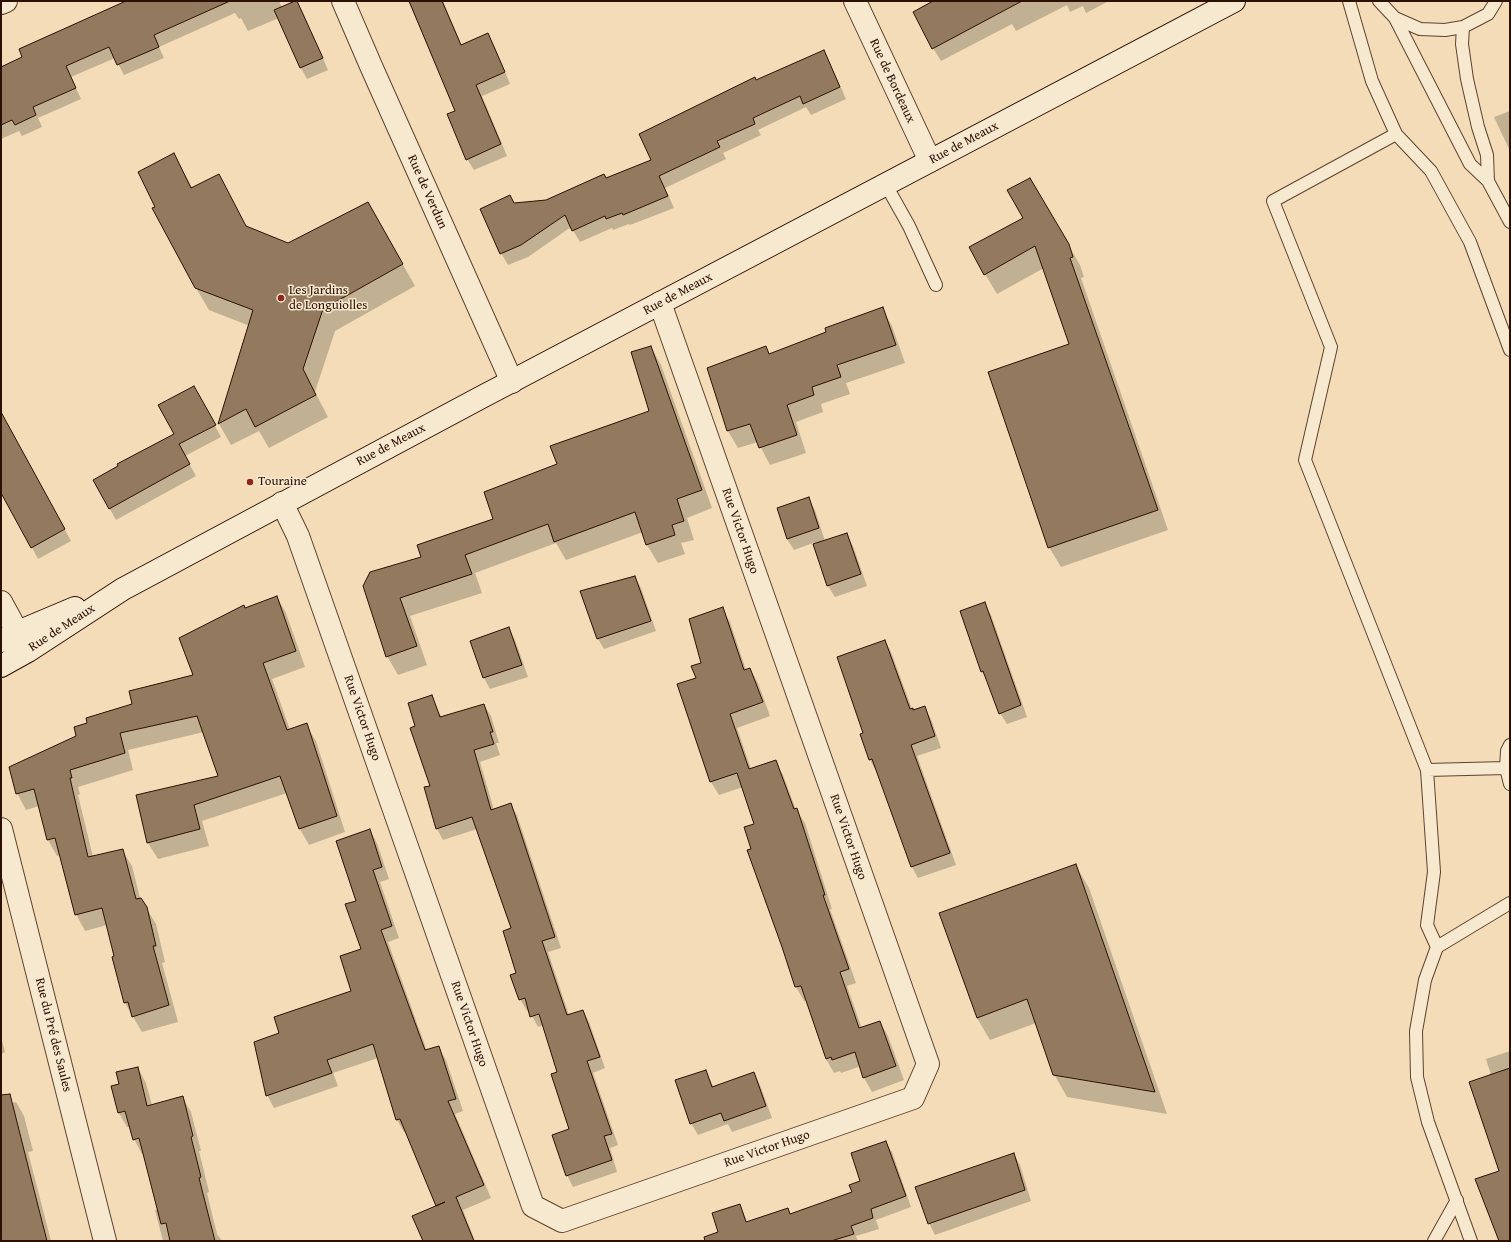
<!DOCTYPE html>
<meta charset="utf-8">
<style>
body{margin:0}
#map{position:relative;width:1511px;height:1242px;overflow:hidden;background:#f3dcb7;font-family:"Gentium Book Plus",serif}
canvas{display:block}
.frame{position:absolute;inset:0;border:2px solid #2c1000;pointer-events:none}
</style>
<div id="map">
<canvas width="1511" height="1242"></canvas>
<div class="frame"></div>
</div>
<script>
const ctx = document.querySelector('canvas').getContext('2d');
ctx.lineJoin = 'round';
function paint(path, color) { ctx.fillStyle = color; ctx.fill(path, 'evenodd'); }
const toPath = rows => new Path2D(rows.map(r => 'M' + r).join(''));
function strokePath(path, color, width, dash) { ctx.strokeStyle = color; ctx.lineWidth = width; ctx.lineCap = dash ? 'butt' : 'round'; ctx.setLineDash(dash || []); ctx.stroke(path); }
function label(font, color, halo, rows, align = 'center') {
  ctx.font = font + ' "Gentium Book Plus",serif'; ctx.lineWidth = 3; ctx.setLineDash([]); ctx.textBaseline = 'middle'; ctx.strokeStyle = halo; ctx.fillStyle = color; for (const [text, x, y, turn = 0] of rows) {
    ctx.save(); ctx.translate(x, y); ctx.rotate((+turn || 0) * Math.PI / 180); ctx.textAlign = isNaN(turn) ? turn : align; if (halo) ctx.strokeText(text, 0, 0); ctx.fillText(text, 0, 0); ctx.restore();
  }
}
paint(toPath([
 [130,1,279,1,282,8,296,1,303,13,328,70,307,79,301,68,279,18,248,31,241,18,239,19,235,13,159,47,164,58,124,75,115,58,71,77,81,99,38,118,42,127,22,136,19,131,1,139,1,68,24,58],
 [408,1,443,1,462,46,487,34,494,45,510,84,482,96,507,156,474,170,467,159,457,112],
 [935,1,1109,1,1086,13,1083,6,1070,12,1067,5,1016,31,1012,24,941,61,933,48],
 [824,51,830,63,846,99,811,115,806,107,758,130,761,135,723,153,726,159,665,188,674,208,630,225,629,224,613,230,612,228,580,242,571,227,528,257,508,265,501,253,482,209,514,204,547,201,652,161,756,81],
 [1510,111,1510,151,1494,117],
 [174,154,193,189,219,175,247,228,288,244,368,203,415,286,335,331,315,392,328,417,269,448,259,431,231,445,219,424,250,326,209,310,196,288,157,207],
 [1030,179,1080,265,1084,277,1081,278,1168,530,1061,567,1049,547,1070,345,1044,268,997,294,985,274,1024,218],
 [882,309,892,326,905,363,846,383,850,394,821,404,823,412,796,422,806,453,770,465,758,442,738,448,728,431,709,368,766,348,770,355,827,333],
 [651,347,661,365,712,508,687,518,694,540,681,543,685,554,658,563,647,545,643,532,566,560,556,543,475,573,482,593,410,616,427,665,398,675,387,656,364,586,494,519,558,465,651,411],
 [194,387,221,437,185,456,196,476,116,520,94,480,175,435],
 [1,413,71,541,38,559,1,489],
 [808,498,815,510,825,541,847,534,853,546,867,586,835,597,828,586,813,543,794,550,787,539],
 [635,577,641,588,656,631,604,649,598,639,582,592],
 [277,597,286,613,305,667,272,679,290,730,306,725,316,741,345,832,309,845,300,829,287,793,202,821,209,846,158,859,148,843,137,796,219,776,204,732,128,750,133,770,78,787,80,794,78,795,93,857,122,850,132,866,140,898,156,924,165,962,162,963,178,1022,142,1032,125,1003,107,925,85,931,76,914,61,855,57,856,48,840,39,806,26,810,17,793,77,737,133,705,194,676,245,609],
 [985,604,991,615,1027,717,1007,724,1000,713,988,682,982,672],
 [722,609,730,622,746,670,750,669,758,683,770,716,737,728,751,769,775,761,783,775,796,810,805,823,832,909,830,909,856,983,847,986,862,1029,880,1022,888,1036,904,1080,872,1092,864,1078,861,1066,841,1073,840,1071,834,1073,826,1059,807,1000,804,1001,796,987,752,849,756,824,743,787,719,795,711,782,678,685,697,678],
 [509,628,515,640,528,677,490,689,484,678],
 [885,641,891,652,912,709,913,711,925,708,931,719,941,748,917,756,956,865,918,878,912,867,878,770,876,771,870,760,865,733],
 [431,696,442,718,484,705,491,716,499,743,496,743,500,755,480,762,494,810,510,804,517,815,561,948,548,952,569,1015,583,1011,589,1022,605,1068,593,1073,618,1145,610,1148,617,1172,573,1187,567,1175,571,1130,558,1072,544,1025,538,1027,529,1010,527,1011,520,999,512,929,477,829,443,840,437,829,426,788,431,786,416,727],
 [544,1013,532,1017,532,1015],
 [370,830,377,843,389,879,380,882,399,938,388,942,427,1051,438,1047,446,1060,463,1111,455,1114,491,1198,463,1210,475,1241,424,1241,438,1206,406,1132,404,1132,397,1120,378,1058,333,1073,338,1086,274,1108,267,1095,280,1034,353,991,362,949,358,901],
 [1076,866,1089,888,1167,1114,1067,1097,1054,1074,1036,1023,990,1040,977,1018],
 [1,1037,5,1052,1,1054],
 [1510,1051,1510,1237,1500,1171,1491,1075,1486,1059],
 [138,1068,146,1083,152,1105,183,1098,191,1112,201,1151,199,1151,209,1192,207,1193,217,1234,222,1241,163,1241,155,1210,158,1209,144,1154,142,1154,134,1139,130,1127,127,1127,119,1113,120,1085],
 [706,1071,714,1088,754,1073,760,1085,772,1118,732,1132,728,1124,698,1135,691,1123],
 [16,1102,24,1116,33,1151,28,1152,51,1241,5,1241,1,1227,1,1106],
 [886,1142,892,1152,911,1207,876,1220,879,1229,856,1236,858,1241,723,1241,740,1205,748,1223,790,1214,853,1193,861,1182],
 [1014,1154,1020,1165,1031,1201,935,1235,929,1223]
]), '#0003');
const building = toPath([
 [126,1,230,1,154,35,159,47,117,65,109,47,66,66,76,88,33,107,36,115,15,125,12,120,1,125,1,67,22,57,19,49,126,1],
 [295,1,297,1,323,58,300,68,274,10,295,1],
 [409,1,442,1,461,45,488,33,505,72,476,85,501,144,466,160,447,114,455,111,409,1],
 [933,1,1022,1,932,49,913,12,933,1],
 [824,50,840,87,803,104,800,96,753,118,755,124,717,141,720,147,659,176,668,196,623,215,622,213,606,219,605,216,572,231,565,215,521,245,500,254,480,209,510,195,514,203,546,200,604,174,606,178,651,160,639,134,755,77,756,80,824,50],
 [174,153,191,188,219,174,246,226,288,243,368,202,403,264,323,309,303,369,316,395,255,427,246,409,218,424,253,310,195,288,152,208,155,207,138,172,174,153],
 [1030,178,1069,244,1073,257,1070,258,1158,510,1048,548,988,372,1069,344,1035,246,984,275,969,247,1023,218,1007,190,1030,178],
 [883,307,896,345,837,365,841,377,812,387,814,395,787,405,797,435,759,448,750,424,727,431,707,368,766,346,769,354,826,332,825,328,883,307],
 [651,346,702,490,677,499,684,521,672,525,675,535,646,545,635,512,554,542,548,524,465,555,472,574,400,598,417,646,386,657,363,586,370,572,421,557,417,545,493,519,484,492,557,464,550,446,649,411,631,352,651,346],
 [194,386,216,425,179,444,190,464,109,509,93,480,118,466,117,464,174,434,158,405,194,386],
 [1,412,65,529,31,548,1,493,1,412],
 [809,497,819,528,787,539,777,508,809,497],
 [847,533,861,574,827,586,813,544,847,533],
 [635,576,651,621,597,639,580,591,635,576],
 [277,596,296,651,263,663,287,730,307,723,337,816,299,829,280,776,194,805,200,829,147,843,136,795,218,776,197,716,120,733,125,753,70,770,72,778,70,778,88,857,123,849,136,899,141,898,147,907,156,946,153,946,169,1005,132,1017,128,1002,124,1003,112,957,114,956,102,908,75,915,55,838,47,840,34,789,16,794,9,767,76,736,74,727,87,723,86,718,132,704,129,691,193,675,179,638,244,605,245,608,277,596],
 [985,602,1021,705,999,714,983,671,981,672,960,611,985,602],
 [723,607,744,670,750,668,763,702,730,714,749,769,776,760,794,809,797,808,825,895,823,895,849,969,840,972,859,1028,880,1021,896,1066,863,1078,855,1052,832,1060,831,1057,826,1059,801,986,795,987,782,947,747,850,751,849,744,827,754,824,737,773,710,782,677,684,696,678,691,666,701,663,689,619,723,607],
 [509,627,522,665,483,678,470,641,509,627],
 [885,640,910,709,913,708,913,710,925,706,935,736,911,745,950,853,911,867,872,759,869,760,860,734,863,733,837,657,885,640],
 [432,695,440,717,484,704,493,732,490,732,494,744,474,750,491,810,511,803,555,937,542,941,567,1015,583,1010,600,1057,587,1061,612,1134,604,1136,612,1160,566,1176,552,1135,569,1129,551,1074,557,1072,539,1014,530,1017,525,998,519,1000,510,975,516,973,503,931,511,928,472,817,436,829,424,787,430,786,410,728,415,726,408,703,432,695],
 [370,829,382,867,373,870,392,926,381,930,425,1050,439,1046,456,1099,448,1101,484,1185,456,1197,474,1241,423,1241,412,1216,445,1202,436,1206,400,1119,396,1120,373,1044,327,1060,332,1073,266,1096,254,1042,279,1033,274,1017,351,991,340,956,361,949,345,904,356,901,336,841,370,829],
 [1076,864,1117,982,1155,1092,1053,1075,1027,999,977,1018,939,913,1076,864],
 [138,1067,147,1106,183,1096,193,1136,191,1137,201,1177,199,1178,215,1241,170,1241,166,1223,161,1224,139,1138,133,1140,125,1111,118,1113,111,1086,119,1084,116,1072,138,1067],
 [1510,1068,1510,1241,1499,1241,1475,1179,1499,1171,1469,1082,1510,1068],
 [706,1070,712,1087,754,1072,766,1106,724,1121,721,1113,690,1124,675,1080,706,1070],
 [10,1094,35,1194,47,1241,1,1241,1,1095,10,1094],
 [886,1141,906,1196,871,1209,873,1218,851,1226,854,1234,831,1241,705,1241,704,1237,718,1232,712,1213,740,1204,746,1222,788,1208,790,1214,852,1192,849,1185,860,1181,851,1153,886,1141],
 [1014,1153,1025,1190,928,1224,915,1187,1014,1153]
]);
paint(building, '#937a5f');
strokePath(building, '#2c1000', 1);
const lane = toPath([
 [1349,1,1372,81,1396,134,1431,171,1470,242,1510,350],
 [1379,1,1395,18,1470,164,1488,181,1510,222],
 [1395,18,1420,29,1445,30,1463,27,1488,14,1496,1],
 [1463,27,1462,44,1467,79,1478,127,1487,155,1488,181],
 [1396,134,1273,201,1331,347,1305,460,1427,770,1434,872,1427,925,1437,947],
 [886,185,909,226,936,285],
 [1510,745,1507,751,1506,768,1510,784],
 [1427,770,1506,768],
 [1434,1241,1457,1200],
 [1471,1241,1428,1122,1417,1077,1416,1031,1425,980,1437,947,1510,903]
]);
const street = toPath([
 [343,1,371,66,512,382],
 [855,1,930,161],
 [1,3,6,1],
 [282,503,298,536,533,1206,562,1221,913,1098,928,1064,660,303],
 [1,602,26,648],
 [1,829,105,1241]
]);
const secondary = toPath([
 [1,641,18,632,75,608],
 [1,666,28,651,123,589,478,399,1234,1]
]);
strokePath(lane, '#5e432e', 14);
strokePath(street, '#5e432e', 24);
strokePath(secondary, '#2c1000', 24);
strokePath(lane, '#f7e8d0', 12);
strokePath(street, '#f7e8d0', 22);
strokePath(secondary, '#f7e8d0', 22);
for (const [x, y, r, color] of [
 [281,298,4,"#8f2418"],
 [250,482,4,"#8f2418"]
]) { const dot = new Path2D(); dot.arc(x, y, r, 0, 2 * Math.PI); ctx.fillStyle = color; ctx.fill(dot); strokePath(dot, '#f7e8d0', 1.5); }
label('13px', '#2c1000', '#f7e8d0', [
 ["Rue de Bordeaux",892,81,65],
 ["Rue de Meaux",964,143,-28],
 ["Rue de Verdun",427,192,66],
 ["Rue de Meaux",678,294,-28],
 ["Rue de Meaux",391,445,-28],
 ["Rue Victor Hugo",740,531,71],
 ["Rue de Meaux",62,628,-33],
 ["Rue Victor Hugo",362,718,71],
 ["Rue Victor Hugo",848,837,71],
 ["Rue Victor Hugo",469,1024,71],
 ["Rue du Pré des Saules",53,1035,76],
 ["Rue Victor Hugo",767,1149,-19]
]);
label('13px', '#2c1000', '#f7e8d0', [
 ["Les Jardins",289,291],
 ["de Longuiolles",289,306],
 ["Touraine",258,482]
], 'left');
</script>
